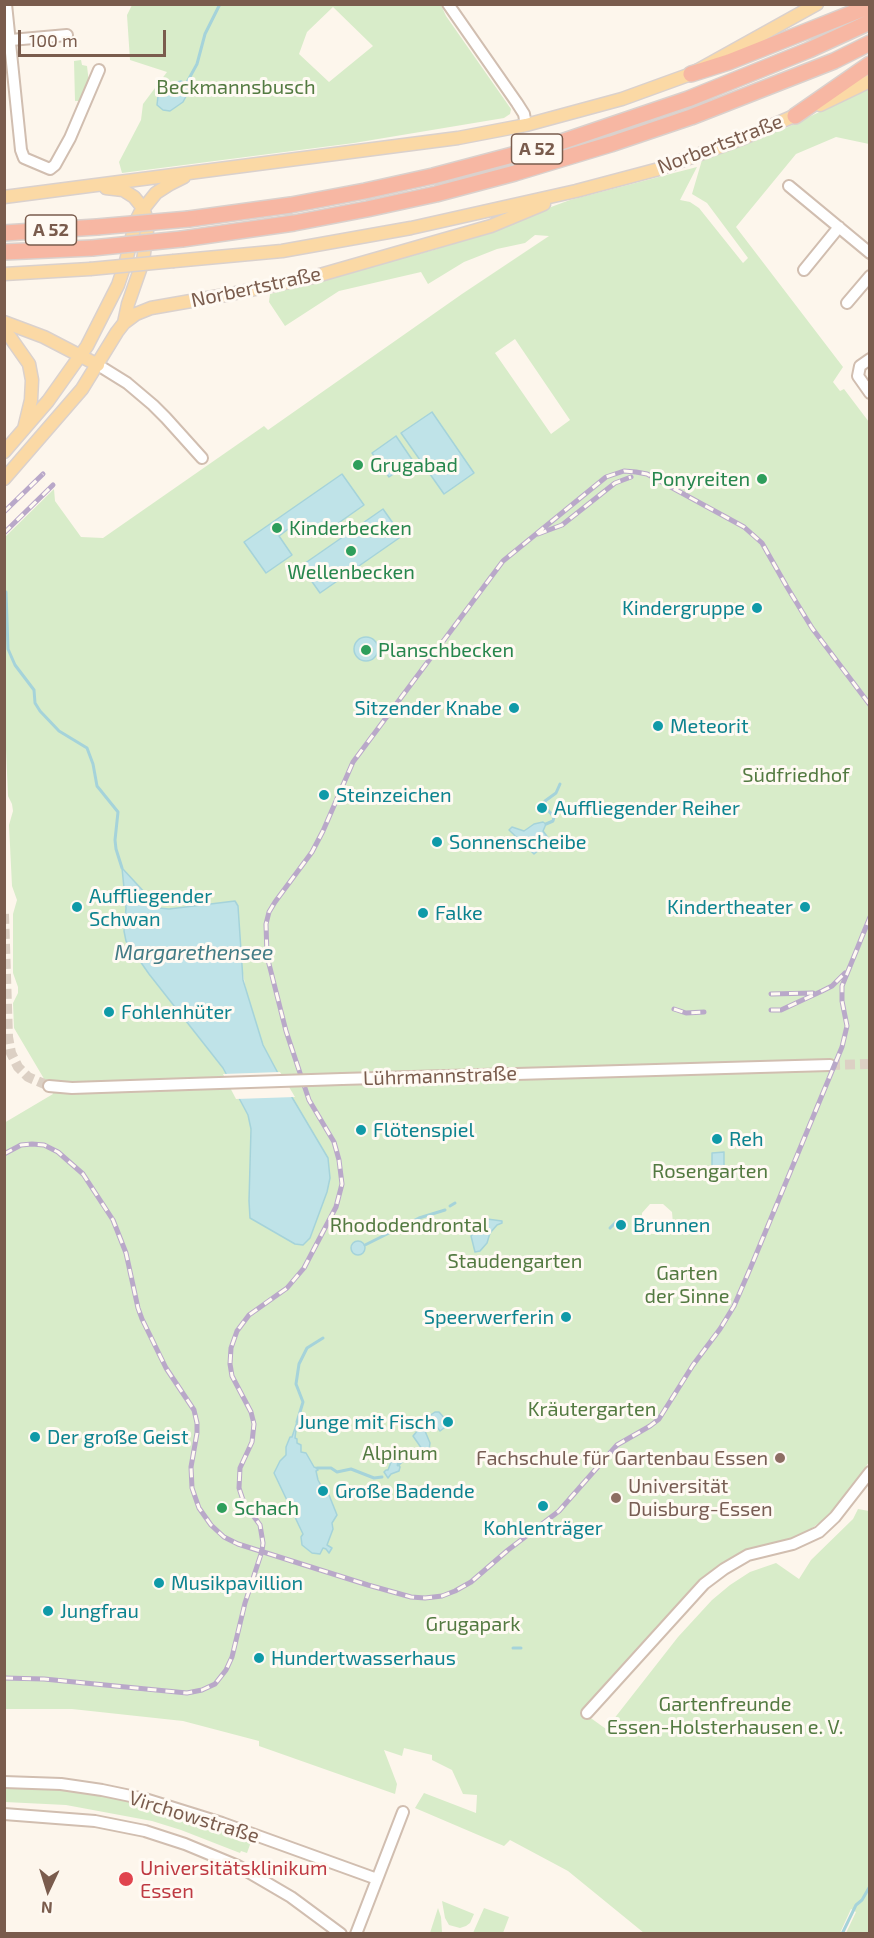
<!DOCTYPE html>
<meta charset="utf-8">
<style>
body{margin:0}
#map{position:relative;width:874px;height:1938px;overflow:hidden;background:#fdf6ec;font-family:"Exo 2",sans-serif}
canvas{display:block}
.frame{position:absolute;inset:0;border:6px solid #7a5c4d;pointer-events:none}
.north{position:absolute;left:18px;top:1860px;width:60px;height:60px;-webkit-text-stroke:4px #fffaf3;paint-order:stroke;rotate:184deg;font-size:16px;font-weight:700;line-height:24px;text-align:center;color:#7a5c4d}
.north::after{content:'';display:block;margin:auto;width:21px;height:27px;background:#7a5c4d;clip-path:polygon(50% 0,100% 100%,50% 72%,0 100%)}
.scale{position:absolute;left:18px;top:30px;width:148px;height:27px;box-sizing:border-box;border:3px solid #7a5c4d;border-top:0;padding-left:8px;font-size:18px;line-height:21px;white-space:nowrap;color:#7a5c4d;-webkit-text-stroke:4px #fffaf3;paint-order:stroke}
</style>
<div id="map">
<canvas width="874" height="1938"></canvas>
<div class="frame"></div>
<div class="north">N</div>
<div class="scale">100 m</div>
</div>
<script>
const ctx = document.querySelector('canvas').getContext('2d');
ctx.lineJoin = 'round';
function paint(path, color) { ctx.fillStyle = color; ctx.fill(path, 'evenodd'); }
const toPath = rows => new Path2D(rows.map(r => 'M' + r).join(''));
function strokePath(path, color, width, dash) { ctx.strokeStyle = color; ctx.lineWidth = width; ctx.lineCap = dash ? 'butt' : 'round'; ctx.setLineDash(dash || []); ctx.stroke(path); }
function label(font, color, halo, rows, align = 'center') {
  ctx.font = font + ' "Exo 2",sans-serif'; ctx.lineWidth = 6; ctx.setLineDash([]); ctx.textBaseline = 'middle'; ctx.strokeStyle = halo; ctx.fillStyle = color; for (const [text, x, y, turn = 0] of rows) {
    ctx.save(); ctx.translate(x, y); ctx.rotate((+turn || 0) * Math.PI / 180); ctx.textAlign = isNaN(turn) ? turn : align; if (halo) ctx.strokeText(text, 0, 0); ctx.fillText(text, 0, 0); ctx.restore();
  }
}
paint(toPath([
 [132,5,441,5,446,16,511,109,510,114,504,118,354,143,122,173,119,162,141,120,143,104,167,72,130,60,127,15],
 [333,7,373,46,329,82,299,54,307,32],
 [81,60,82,65,87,66,89,83,81,101,75,101,74,61],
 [869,88,869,144,836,137,796,154,736,227,843,367,833,382,840,391,844,389,869,422,869,1462,834,1512,801,1536,742,1553,719,1566,701,1580,581,1711,606,1729,678,1637,712,1600,730,1585,750,1572,776,1563,799,1579,811,1560,853,1519,858,1509,869,1511,869,1933,846,1933,856,1912,851,1909,840,1933,644,1933,568,1871,510,1840,504,1846,415,1808,424,1793,476,1813,477,1795,463,1794,452,1770,432,1760,432,1755,404,1748,402,1756,384,1750,397,1784,395,1794,259,1746,259,1741,183,1721,72,1709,5,1709,4,1123,53,1094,14,1028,13,1003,18,993,18,987,13,973,13,914,17,900,12,886,9,825,13,811,12,804,8,796,4,703,5,537,54,489,55,501,81,537,103,538,264,426,268,430,462,294,549,236,535,235,525,243,497,249,464,262,428,284,421,272,339,291,285,326,269,302,270,294,437,249,570,200,697,167,680,200,690,202,699,208,743,263,748,258,707,203,692,194,702,160,786,128],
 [515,339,570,420,551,434,495,353],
 [126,894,154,903,159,908,169,909,242,968,246,990,263,1045,280,1077,295,1244,250,1218,249,1201,251,1129,248,1115,223,1068,149,974,126,941],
 [650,1204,663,1204,672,1212,673,1224,664,1234,652,1234,642,1226,642,1213],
 [4,1786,55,1788,141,1802,252,1839,247,1853,241,1851,240,1853,181,1830,152,1821,66,1805,5,1802],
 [442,1901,474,1914,470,1923,466,1926,460,1928,449,1925,445,1918],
 [438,1908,441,1917,442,1932,430,1933],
 [484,1908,509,1917,503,1933,473,1933]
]), '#d8ecc9');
const water = toPath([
 [181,81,186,84,190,89,183,102,170,111,163,110,157,105,158,96,174,83,181,81],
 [432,412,474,473,444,494,401,433,432,412],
 [396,436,413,461,389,477,372,453,396,436],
 [342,474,364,505,320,536,299,521,279,536,292,555,266,573,244,542,342,474],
 [383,509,402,536,320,593,301,566,383,509],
 '354 649a12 12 0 1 1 24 0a12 12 0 1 1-24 0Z',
 [543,822,546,824,543,831,549,839,553,838,557,845,554,848,545,848,539,850,534,854,509,830,512,827,524,831,534,824,543,822],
 [122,868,159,908,169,909,235,901,238,906,243,980,263,1045,280,1077,328,1158,330,1178,327,1192,310,1238,303,1245,295,1244,250,1218,249,1201,251,1129,248,1115,223,1068,149,974,126,941,124,931,126,908,122,868],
 [724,1152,724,1174,712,1175,712,1153,724,1152],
 [487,1219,502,1221,502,1223,497,1225,490,1233,487,1243,480,1251,475,1252,471,1236,487,1219],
 '351 1248a7 7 0 1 1 14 0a7 7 0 1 1-14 0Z',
 [435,1412,439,1412,447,1421,444,1428,440,1431,429,1416,435,1412],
 [297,1422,295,1438,297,1439,297,1443,301,1445,301,1452,306,1453,314,1467,317,1468,318,1470,316,1471,318,1480,324,1491,329,1495,337,1515,332,1523,333,1529,327,1545,332,1548,329,1553,326,1549,323,1548,320,1554,312,1553,302,1545,301,1537,303,1534,274,1473,280,1461,286,1455,286,1447,290,1437,292,1437,297,1422],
 [418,1430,425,1431,430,1443,429,1450,425,1451,422,1449,413,1436,418,1430],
 [391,1462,397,1462,400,1467,399,1471,391,1474,388,1478,384,1472,386,1470,388,1470,391,1462]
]);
paint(water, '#bfe3e8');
strokePath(water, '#a5d3da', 1.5);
paint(toPath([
 [280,1072,295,1097,236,1099,223,1074]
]), '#fdf6ec');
strokePath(toPath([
 [186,84,197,64,205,34,220,4],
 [4,592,6,592,8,649,15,665,34,690,35,703,40,711,59,731,87,748,93,764,97,786,118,812,115,840,116,849,122,868],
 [546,824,553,821,554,817,546,808,545,801,556,793,560,784],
 [450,1206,455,1203],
 [610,1228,617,1221,621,1225],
 [365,1245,419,1218,445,1210],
 [297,1422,303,1402,296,1384,299,1364,307,1348,323,1338],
 [398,1465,411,1453],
 [317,1468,331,1468,337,1472,351,1469,374,1478,382,1477],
 [513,1648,521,1648],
 [842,1934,856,1905,862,1900,870,1886]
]), '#a5d3da', 3);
strokePath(toPath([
 [4,914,8,1037,11,1053,18,1067,28,1077,49,1086],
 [830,1065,870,1064]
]), '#dcd0c4', 10, [10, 5]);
const minor = toPath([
 [6,4,21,150,24,158,50,169,55,165,70,138,99,70],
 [448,4,517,103,524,114,526,125],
 [11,40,67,35],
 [789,186,870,253],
 [804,270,839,227],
 [847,303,870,276],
 [870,359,860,366,858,376,870,393],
 [98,365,127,383,153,405,166,418,202,458],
 [342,1079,830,1065],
 [49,1086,72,1088,189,1084],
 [587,1713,704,1584,724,1569,748,1555,793,1544,819,1532,835,1517,870,1472],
 [4,1782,61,1784,102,1790,145,1799,222,1823,377,1879],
 [4,1814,95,1821,145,1831,185,1844,238,1866,291,1897,341,1934],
 [356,1934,403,1812]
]);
const major = toPath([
 [820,105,870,81],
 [106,188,123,190,134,197,143,208,148,223,143,261,128,304,124,323],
 [4,197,381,148,458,138,526,125,622,99,691,74,817,4],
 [174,261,282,251,411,228,576,191,659,169,741,139,801,113],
 [4,274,90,269],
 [4,322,44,337,98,365],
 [4,333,10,337,29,364,32,380,31,400,24,429],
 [4,452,48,401,87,346,118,285,126,261,136,221,140,213,156,193,170,184,184,177],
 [4,479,82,389,117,332,124,323,136,314,151,308,231,294,313,277,491,226,544,204]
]);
const highway = toPath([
 [691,74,729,62,870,6],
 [795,116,870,64],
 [189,219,291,205,365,191,433,176,558,143,688,99,809,50,870,22],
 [4,233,97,227],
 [182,239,294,223,367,209,436,194,515,173,611,144,691,117,834,61,870,43],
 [4,252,92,248]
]);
strokePath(minor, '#d1beb0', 14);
strokePath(major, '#dad1cd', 15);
strokePath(highway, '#dad1cd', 18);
strokePath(minor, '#fff', 10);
strokePath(major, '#fbd9a5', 12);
strokePath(highway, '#f7b7a3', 15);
const rail = toPath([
 [4,512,43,474],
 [4,533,53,485],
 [538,534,562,525,615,483,631,477],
 [771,994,813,993],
 [674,1009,686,1013,704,1012],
 [771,1010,781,1010,822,991,832,986,845,973],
 [4,1154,21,1145,32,1144,44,1145,58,1152,83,1174,113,1220,126,1253,138,1308,142,1319,166,1368,194,1410,197,1423,197,1433,191,1467,192,1488,199,1508,211,1525,224,1537,238,1544,368,1585,411,1597,425,1598,442,1596,455,1591,471,1582,508,1550,559,1511,617,1445,650,1426,659,1419,693,1365,720,1329,734,1306,750,1269,842,1047,847,1026,842,1001,842,986,870,917],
 [4,1678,44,1679,187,1693,202,1690,215,1684,226,1670,232,1657,245,1603,262,1551,263,1543,260,1525,244,1503,239,1488,240,1468,252,1442,254,1424,251,1412,232,1376,230,1364,231,1348,237,1331,249,1315,287,1288,304,1268,336,1207,342,1184,339,1160,334,1142,309,1100,286,1031,267,956,266,924,269,912,275,902,312,852,323,831,353,762,503,561,606,477,624,471,636,472,647,474,744,527,762,543,787,587,812,628,870,705]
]);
strokePath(rail, '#b9a8c9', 5);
strokePath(rail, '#fffaf3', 3, [9]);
const minorBridge = toPath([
 [189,1084,342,1079]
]);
const majorBridge = toPath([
 [90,269,174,261]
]);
const highwayBridge = toPath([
 [97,227,189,219],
 [92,248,182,239]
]);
strokePath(minorBridge, '#d1beb0', 14, []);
strokePath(majorBridge, '#dad1cd', 15, []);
strokePath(highwayBridge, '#dad1cd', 18, []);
strokePath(minorBridge, '#fff', 10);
strokePath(majorBridge, '#fbd9a5', 12);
strokePath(highwayBridge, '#f7b7a3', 15);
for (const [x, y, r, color] of [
 [358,465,6,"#2e9e5b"],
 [762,479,6,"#2e9e5b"],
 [277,528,6,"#2e9e5b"],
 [351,551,6,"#2e9e5b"],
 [757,608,6,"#0f9aa8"],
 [366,650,6,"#2e9e5b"],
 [514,708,6,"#0f9aa8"],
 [658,726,6,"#0f9aa8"],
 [324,795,6,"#0f9aa8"],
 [542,808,6,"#0f9aa8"],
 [437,842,6,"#0f9aa8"],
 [77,907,6,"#0f9aa8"],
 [805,907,6,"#0f9aa8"],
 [423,913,6,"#0f9aa8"],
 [109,1012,6,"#0f9aa8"],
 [361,1130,6,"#0f9aa8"],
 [717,1139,6,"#0f9aa8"],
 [621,1225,6,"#0f9aa8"],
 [566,1317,6,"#0f9aa8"],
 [448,1422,6,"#0f9aa8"],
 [35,1437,6,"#0f9aa8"],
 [780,1458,6,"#8d6e63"],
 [323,1491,6,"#0f9aa8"],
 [616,1498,6,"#8d6e63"],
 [543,1506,6,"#0f9aa8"],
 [222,1508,6,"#2e9e5b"],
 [159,1583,6,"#0f9aa8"],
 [48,1611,6,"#0f9aa8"],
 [259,1658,6,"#0f9aa8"],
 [126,1879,8,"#e0444e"]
]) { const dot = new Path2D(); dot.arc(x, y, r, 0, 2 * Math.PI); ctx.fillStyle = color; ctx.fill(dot); strokePath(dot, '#fffaf3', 2); }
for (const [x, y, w] of [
 [537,149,51],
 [51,230,51]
]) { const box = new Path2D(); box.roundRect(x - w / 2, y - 15, w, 30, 4.5); ctx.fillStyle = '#fffaf3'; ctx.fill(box); strokePath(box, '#7a5c4d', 1.5); }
label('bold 18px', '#7a5c4d', null, [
 ["A 52",537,149],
 ["A 52",51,230]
]);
label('20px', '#537a41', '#fffaf3', [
 ["Beckmannsbusch",236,87],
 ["Südfriedhof",796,775],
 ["Rosengarten",710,1171],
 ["Rhododendrontal",409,1225],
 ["Staudengarten",515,1261],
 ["Garten",687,1273],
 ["der Sinne",687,1296],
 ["Kräutergarten",592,1409],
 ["Alpinum",400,1453],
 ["Grugapark",473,1624],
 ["Gartenfreunde",725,1704],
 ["Essen-Holsterhausen e. V.",725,1727]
]);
label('20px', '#7a5c4d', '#fffaf3', [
 ["Norbertstraße",720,144,-21],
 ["Norbertstraße",256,287,-12],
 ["Lührmannstraße",440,1076,-2],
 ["Virchowstraße",194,1817,17]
]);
label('20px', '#27864d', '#fffaf3', [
 ["Grugabad",370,465],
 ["Ponyreiten",750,479,"right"],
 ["Kinderbecken",289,528],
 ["Wellenbecken",351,572,"center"],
 ["Planschbecken",378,650],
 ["Schach",234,1508]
], 'left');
label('20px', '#0d838f', '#fffaf3', [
 ["Kindergruppe",745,608,"right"],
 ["Sitzender Knabe",502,708,"right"],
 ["Meteorit",670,726],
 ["Steinzeichen",336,795],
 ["Auffliegender Reiher",554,808],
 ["Sonnenscheibe",449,842],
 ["Auffliegender",89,896],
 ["Schwan",89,919],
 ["Kindertheater",793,907,"right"],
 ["Falke",435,913],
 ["Fohlenhüter",121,1012],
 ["Flötenspiel",373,1130],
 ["Reh",729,1139],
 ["Brunnen",633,1225],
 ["Speerwerferin",554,1317,"right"],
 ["Junge mit Fisch",436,1422,"right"],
 ["Der große Geist",47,1437],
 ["Große Badende",335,1491],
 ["Kohlenträger",543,1528,"center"],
 ["Musikpavillion",171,1583],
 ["Jungfrau",60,1611],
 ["Hundertwasserhaus",271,1658]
], 'left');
label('20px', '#785e54', '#fffaf3', [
 ["Fachschule für Gartenbau Essen",768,1458],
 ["Universität",628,1486,"left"],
 ["Duisburg-Essen",628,1509,"left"]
], 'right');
label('20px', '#be3a42', '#fffaf3', [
 ["Universitätsklinikum",140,1868],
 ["Essen",140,1891]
], 'left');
label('italic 21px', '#437c86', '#fffaf3', [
 ["Margarethensee",194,953]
]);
</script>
